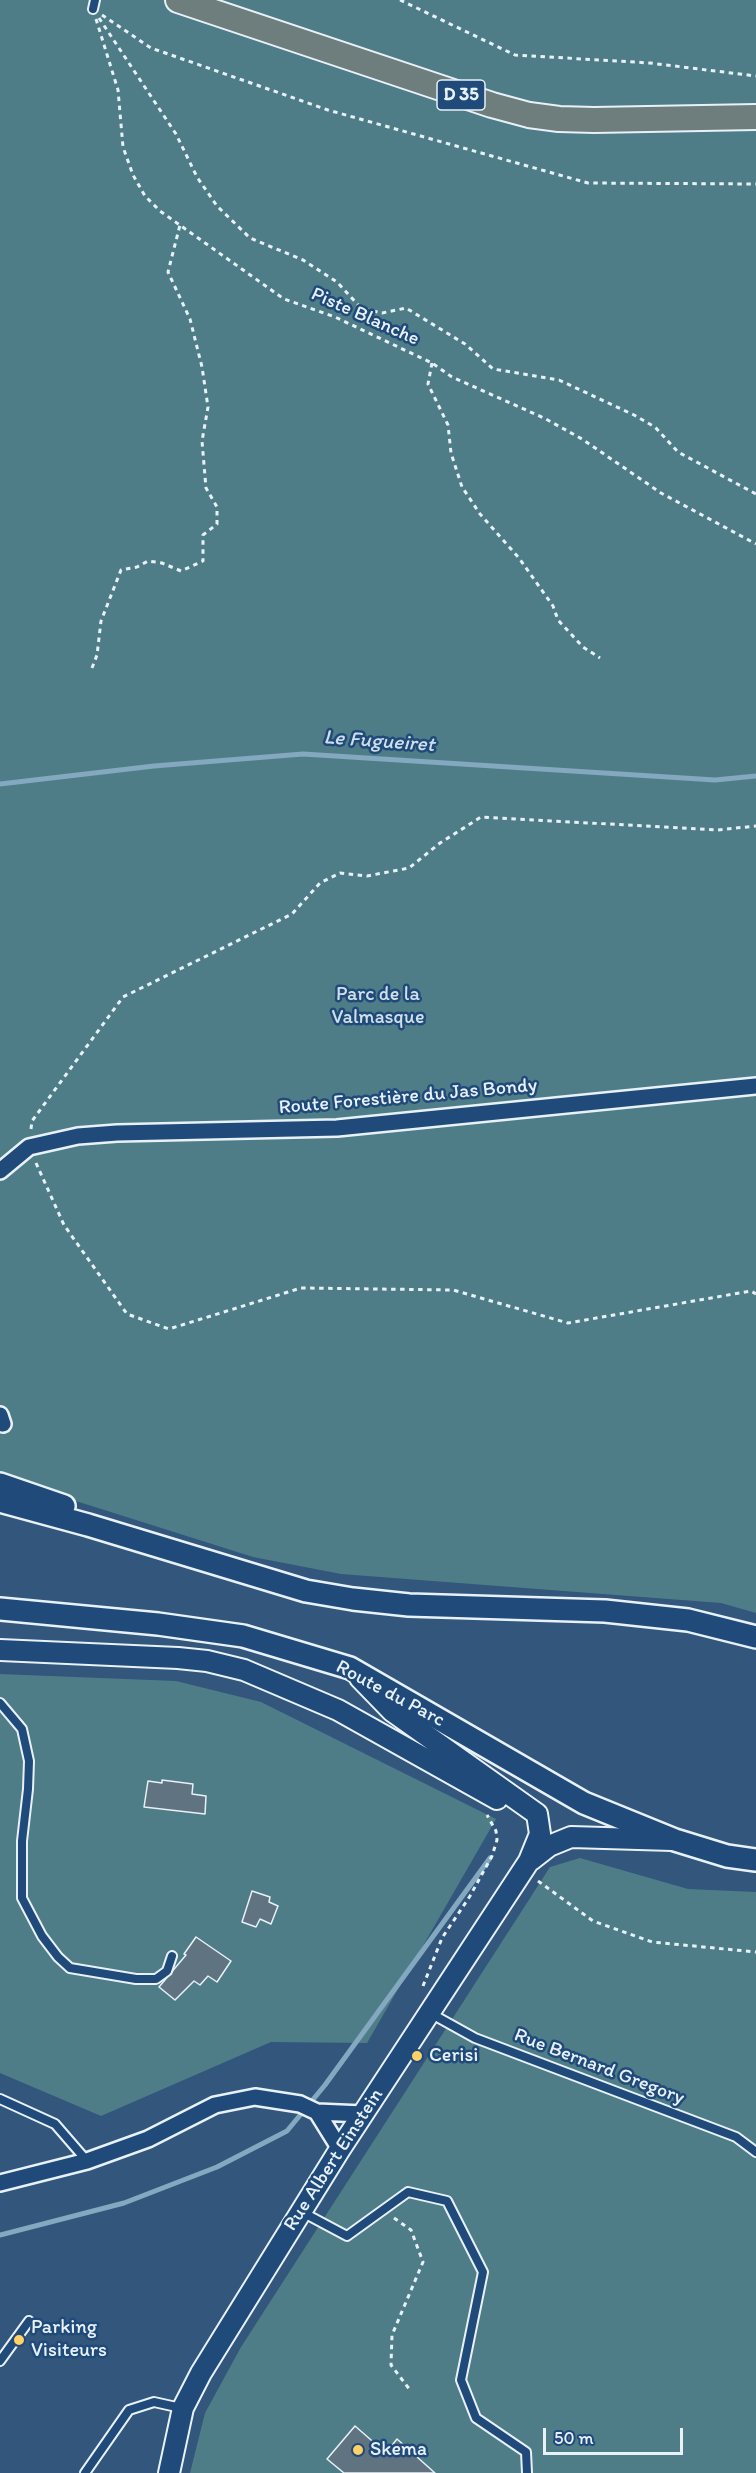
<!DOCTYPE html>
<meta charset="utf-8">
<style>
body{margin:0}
#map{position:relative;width:756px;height:2473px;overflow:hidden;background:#32567c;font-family:Itim,sans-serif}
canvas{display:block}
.scale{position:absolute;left:543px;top:2428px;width:140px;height:27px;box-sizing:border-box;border:3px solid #e8f1f8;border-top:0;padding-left:8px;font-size:18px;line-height:21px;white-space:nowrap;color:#e8f1f8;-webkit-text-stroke:4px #1f4a7a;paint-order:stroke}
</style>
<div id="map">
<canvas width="756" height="2473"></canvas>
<div class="scale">50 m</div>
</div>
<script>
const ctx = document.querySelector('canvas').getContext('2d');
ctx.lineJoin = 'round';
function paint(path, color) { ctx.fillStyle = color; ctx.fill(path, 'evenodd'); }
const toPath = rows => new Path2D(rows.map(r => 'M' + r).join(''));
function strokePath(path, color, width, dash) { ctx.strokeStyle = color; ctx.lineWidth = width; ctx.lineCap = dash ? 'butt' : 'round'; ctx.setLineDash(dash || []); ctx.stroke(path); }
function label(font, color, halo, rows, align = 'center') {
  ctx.font = font + ' Itim,sans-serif'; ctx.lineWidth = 5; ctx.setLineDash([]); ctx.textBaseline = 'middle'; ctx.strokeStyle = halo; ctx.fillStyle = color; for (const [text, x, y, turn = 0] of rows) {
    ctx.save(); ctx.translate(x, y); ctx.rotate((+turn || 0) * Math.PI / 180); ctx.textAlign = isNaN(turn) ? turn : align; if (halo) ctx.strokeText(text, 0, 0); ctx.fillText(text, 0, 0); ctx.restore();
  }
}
paint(toPath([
 [0,0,756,0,756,1613,721,1603,341,1574,253,1557,0,1477],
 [0,1674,176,1681,261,1702,496,1819,367,2043,271,2042,101,2116,0,2073],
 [580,1858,688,1889,756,1892,756,2473,190,2473,205,2413,241,2347,550,1867]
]), '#4e7d88');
strokePath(toPath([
 [0,784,154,766,303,754,715,780,756,776],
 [0,2235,124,2203,217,2167,287,2131,325,2085,490,1858]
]), '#83a8bf', 5);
const building = toPath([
 [162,1780,193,1784,192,1794,206,1796,205,1814,144,1807,148,1781,162,1783,162,1780],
 [252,1891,270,1897,269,1902,278,1906,271,1924,260,1919,256,1927,242,1922,252,1891],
 [196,1937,231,1961,217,1982,208,1976,200,1985,194,1981,175,2000,159,1987,186,1955,184,1954,196,1937],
 [355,2426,386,2453,397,2439,435,2473,344,2473,327,2459,355,2426]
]);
paint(building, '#607381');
strokePath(building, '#e8f1f8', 1.5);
const service = toPath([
 [93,9,95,0],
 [0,1703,22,1729,29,1761,28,1789,22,1841,22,1898,42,1936,58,1957,70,1968,136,1979,156,1979,167,1971,172,1956],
 [430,2013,475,2038,736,2137,756,2152],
 [0,2099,55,2124,87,2161],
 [302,2212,347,2236,408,2192,447,2201,483,2272,461,2380,476,2418,526,2452,527,2473],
 [0,2361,29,2321],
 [85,2473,129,2410,154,2402,181,2408]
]);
const minor = toPath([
 [0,1171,29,1147,78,1136,117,1133,337,1128,756,1086],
 [0,1415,3,1424],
 [317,2112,340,2149],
 [0,2183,87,2161,148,2139,215,2105,255,2097,300,2104,317,2112,363,2114]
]);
const tertiary = toPath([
 [0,1650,178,1658,207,1661,244,1670,338,1710,497,1799],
 [531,1860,549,1846,571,1837,672,1840],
 [169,2473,183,2408,201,2373,340,2149,529,1861,540,1834,537,1814,392,1711,360,1678]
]);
const secondary = toPath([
 [0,1484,64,1506],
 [0,1501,88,1525,306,1591,353,1599,409,1605,605,1611,688,1620,756,1637],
 [0,1609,158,1624,243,1636,350,1668,584,1803,675,1840,727,1856,756,1860]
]);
const primary = toPath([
 [178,0,492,105,529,115,559,119,594,120,756,117]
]);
strokePath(service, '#e8f1f8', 12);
strokePath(minor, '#e8f1f8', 20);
strokePath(tertiary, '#e8f1f8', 24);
strokePath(secondary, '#e8f1f8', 26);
strokePath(primary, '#e8f1f8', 28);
strokePath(toPath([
 [400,0,515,55,650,63,756,76],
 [102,15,151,48,328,110,588,183,756,184],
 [99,18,176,134,197,177,217,206,250,238,303,260,337,282,361,308,382,313,406,308,465,344,493,369,559,380,634,415,655,427,678,452,756,494],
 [96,19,118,90,123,147,133,175,145,196,160,211,284,299,335,317,432,363,452,377,544,418,582,439,661,493,756,544],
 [432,363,428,384,448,425,451,453,462,487,480,514,519,558,553,606,558,620,583,647,600,658],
 [92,668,97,655,101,621,121,570,137,567,148,561,162,563,181,571,203,561,203,535,217,524,217,507,206,488,202,441,208,407,202,367,190,319,168,272,180,225],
 [31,1129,32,1121,123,997,292,914,320,883,340,873,367,876,409,868,440,843,481,817,717,830,756,826],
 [36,1163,64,1225,127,1314,169,1329,301,1288,453,1290,568,1323,751,1291,756,1294],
 [538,1881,593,1921,652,1942,756,1952],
 [423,1986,442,1938,470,1896,492,1856,497,1840,496,1831,487,1815],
 [394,2218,411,2230,423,2262,392,2335,391,2365,410,2390]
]), '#e8f1f8', 3, [4.5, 4.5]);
strokePath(service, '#1f4a7a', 8);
strokePath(minor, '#1f4a7a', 15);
strokePath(tertiary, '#1f4a7a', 20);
strokePath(secondary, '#1f4a7a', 21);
strokePath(primary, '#6d7e7c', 24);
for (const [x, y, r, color] of [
 [417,2056,6,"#ffd166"],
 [19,2340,6,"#ffd166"],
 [358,2450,6,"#ffd166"]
]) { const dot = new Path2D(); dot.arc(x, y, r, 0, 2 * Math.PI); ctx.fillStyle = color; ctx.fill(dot); strokePath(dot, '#1f4a7a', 2); }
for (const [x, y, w] of [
 [461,95,48]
]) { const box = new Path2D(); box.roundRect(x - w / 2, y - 15, w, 30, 4.5); ctx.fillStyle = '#1f4a7a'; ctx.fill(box); strokePath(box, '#e8f1f8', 1.5); }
label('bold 18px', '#e8f1f8', null, [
 ["D 35",461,95]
]);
label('20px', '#e8f1f8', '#1f4a7a', [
 ["Piste Blanche",365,317,24],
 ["Route Forestière du Jas Bondy",408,1097,-5],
 ["Route du Parc",390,1694,28],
 ["Rue Bernard Gregory",599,2067,21],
 ["Rue Albert Einstein",334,2160,-57]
]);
label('20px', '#d1e0e7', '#1f4a7a', [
 ["Parc de la",378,995],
 ["Valmasque",378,1018]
]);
label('20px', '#e8f1f8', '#1f4a7a', [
 ["Cerisi",429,2056],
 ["Parking",31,2328],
 ["Visiteurs",31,2351],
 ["Skema",370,2450]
], 'left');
label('italic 21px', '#cfdfea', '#1f4a7a', [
 ["Le Fugueiret",379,742,4]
]);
</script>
